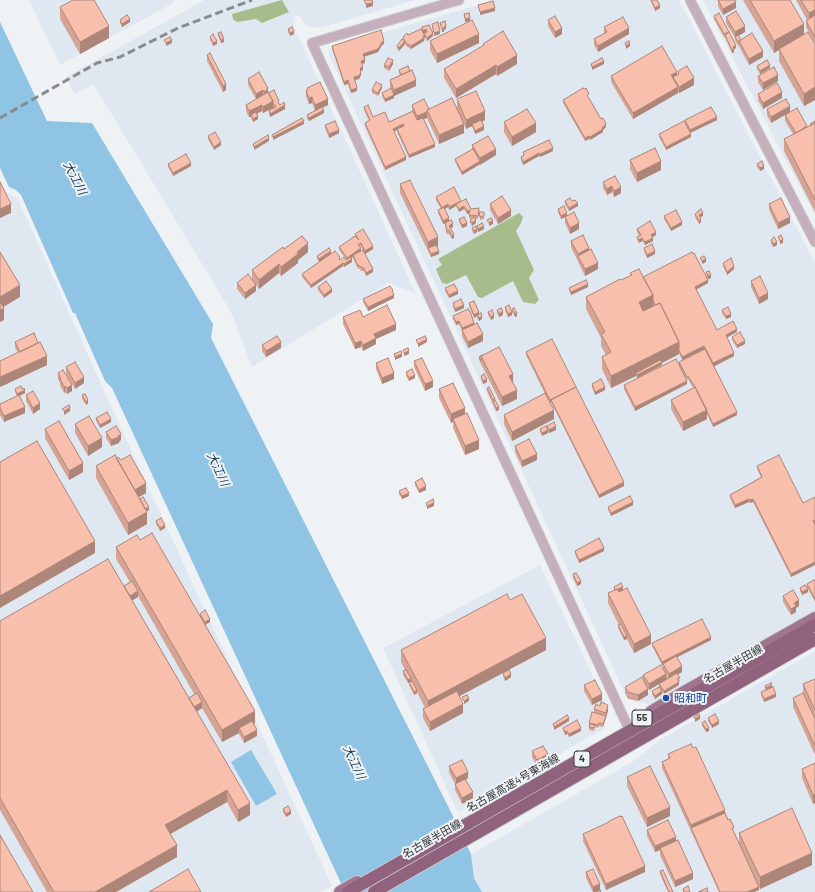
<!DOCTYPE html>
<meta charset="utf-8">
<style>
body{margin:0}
canvas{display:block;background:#eff2f5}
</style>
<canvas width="815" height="892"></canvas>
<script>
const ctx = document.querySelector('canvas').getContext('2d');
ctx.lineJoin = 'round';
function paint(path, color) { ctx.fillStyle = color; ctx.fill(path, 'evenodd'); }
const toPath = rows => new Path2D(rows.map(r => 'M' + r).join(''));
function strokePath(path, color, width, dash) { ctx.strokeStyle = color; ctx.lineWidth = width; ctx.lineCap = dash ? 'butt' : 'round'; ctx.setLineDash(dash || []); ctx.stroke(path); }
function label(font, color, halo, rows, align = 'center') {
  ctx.font = font + ' Barlow,"Noto Sans JP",sans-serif'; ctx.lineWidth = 4; ctx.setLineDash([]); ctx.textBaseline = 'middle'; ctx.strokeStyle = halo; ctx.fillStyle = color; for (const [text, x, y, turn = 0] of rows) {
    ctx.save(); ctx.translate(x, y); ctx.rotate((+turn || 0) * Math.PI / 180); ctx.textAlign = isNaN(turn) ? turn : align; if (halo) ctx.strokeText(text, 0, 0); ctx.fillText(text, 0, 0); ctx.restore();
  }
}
paint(toPath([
 [29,0,174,0,175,2,60,65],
 [204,0,415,0,320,28,307,26,298,15,293,18,294,27,416,294,389,283,252,367,231,312,94,85,74,94,66,77],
 [496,0,679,0,815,263,815,612,652,706,627,698,328,53,331,47],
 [703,0,815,0,815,215,782,153],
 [0,182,5,191,18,199,110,404,332,886,321,892,0,892],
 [540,565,609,710,603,729,458,813,383,648],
 [815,651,815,892,482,892,474,878,471,854,632,762,658,741]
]), '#dfe8f1');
paint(toPath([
 [282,0,289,12,262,23,256,19,237,22,233,19,232,14],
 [519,213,523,217,521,223,516,231,534,270,529,278,539,300,535,304,523,302,513,281,482,298,478,297,466,275,447,284,442,283,436,269,442,265,438,259]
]), '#a7bc8b');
paint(toPath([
 [0,22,47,121,92,123,213,324,211,338,449,808,471,854,474,878,482,892,345,892,112,388,105,381,75,313,73,313,21,195,16,190,9,187,0,168],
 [251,750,277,794,256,806,231,762]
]), '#90c4e5');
const tertiary = toPath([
 [459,0,312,43,628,727],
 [690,0,815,242]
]);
const primary = toPath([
 [651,712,686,691,815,618],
 [340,892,357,882]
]);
const motorway = toPath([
 [348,892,815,625],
 [374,892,815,639]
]);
strokePath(tertiary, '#cacdcf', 11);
strokePath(primary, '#cacdcf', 14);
strokePath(motorway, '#cacdcf', 14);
strokePath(tertiary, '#c6afbc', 9);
strokePath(primary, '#9f768e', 12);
strokePath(motorway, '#90627d', 12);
strokePath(toPath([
 [0,118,97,63,120,57,178,28,252,0]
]), '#898b8d', 3, [8, 4]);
paint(toPath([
 [651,0,657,0,660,8,655,11,651,2],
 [718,0,736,8,723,15,718,6],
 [743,0,790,0,804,34,815,44,815,100,804,106,779,61,779,50,774,53],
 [796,0,815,0,815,43,806,27,806,21,807,20],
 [60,7,109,38,80,54,60,19],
 [714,16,729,32,736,48,734,49,734,52,732,53,725,37,724,37,714,19],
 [726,17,745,32,738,36,741,40,763,57,749,65,739,46,739,47,735,40,735,38,726,23],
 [120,20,130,22,122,27,120,23],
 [548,20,562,34,555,38,548,26],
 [429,25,433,36,427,41,425,36,424,41,411,49,406,46,405,43,405,44,399,51,397,49,397,46,404,40,403,37,408,35,422,30,422,27],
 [604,27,629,34,598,52,594,45,594,39,604,33],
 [288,29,294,34,290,36,288,32],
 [218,33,224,42,221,43,218,36],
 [210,37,217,44,213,46,210,40],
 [430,41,479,43,437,63,430,50],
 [384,44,382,45,378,52,364,57,365,63,362,64,363,70,361,71,361,75,359,79,355,80,357,91,351,93,348,84,344,85,332,49,332,46],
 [483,44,517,64,497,76,496,74,456,98,444,78,444,69,483,46],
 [207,55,226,90,223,92,207,61],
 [393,64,389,71,384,68,384,65],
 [757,66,770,68,760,74,757,69],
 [399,70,416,86,394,96,394,95,394,98,385,102,382,96,382,93,391,89,390,86,390,80,400,75,399,73],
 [678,71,694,85,679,93,678,91,678,93,633,119,611,82,611,76,677,75,678,74],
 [758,76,778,81,763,90,758,82],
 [248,79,268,92,279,104,285,109,270,117,269,114,269,110,275,107,274,107,263,113,262,111,257,114,258,119,253,122,251,117,249,117,246,111,246,105,256,99,248,85],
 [307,88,328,105,322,108,324,113,309,121,307,119,307,115,315,111,312,103,309,104,306,97,306,91,307,90],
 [382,88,378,96,372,93,372,90],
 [758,94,782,98,763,109,758,100],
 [589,97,589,98,606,127,603,130,603,132,590,140,589,139,585,141,563,103,563,100],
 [457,99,485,120,482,122,484,130,475,134,472,126,466,129,464,125,464,133,439,144,427,118,424,119,435,147,409,158,397,132,397,130,394,132,406,160,385,170,365,126,365,123,369,121,364,110,364,107,373,117,389,122,412,111,412,105,429,109,457,107],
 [767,109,790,112,771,123,767,115],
 [785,115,807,127,810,126,810,124,815,121,815,212,784,151,784,139,793,134,785,121],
 [685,120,717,120,690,133,691,137,666,150,659,137,659,134,685,123],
 [504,122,536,132,512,146,504,132],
 [325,125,339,133,329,138,325,128],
 [208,136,221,145,214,150,208,139],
 [472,145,496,155,462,175,455,162,455,159,472,149],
 [553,151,540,157,539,156,523,165,521,160,521,157,523,156,523,152],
 [630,160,661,170,637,182,630,169],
 [168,164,191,166,173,176,168,167],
 [757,164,764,169,760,171,757,167],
 [615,176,621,193,614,197,612,192,607,195,603,188,603,182],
 [400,184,438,246,437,247,439,254,431,257,400,193],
 [436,197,461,202,471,209,479,211,478,219,475,219,476,223,472,226,470,223,470,220,472,219,469,218,469,213,467,214,464,209,459,212,456,206,449,210,448,207,445,209,449,221,453,227,451,228,454,238,452,239,449,234,447,234,446,232,446,229,445,226,445,223,447,222,443,224,438,213,438,210,441,209,436,200],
 [565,201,572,201,578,206,569,211,565,204],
 [490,204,511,216,498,224,490,210],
 [769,204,790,223,778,229,769,210],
 [558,209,567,216,579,229,570,234,565,223,565,217,561,219,558,212],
 [698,211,703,216,700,217,701,222,699,224,695,217,695,214,698,212],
 [479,212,484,212,484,219,480,220],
 [664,216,682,225,671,231,664,219],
 [459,219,467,226,462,228,459,222],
 [477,226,484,229,478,232,477,230,477,232,474,234,472,231,472,228,477,229],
 [637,229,656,235,652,237,653,241,645,245,642,241,639,243,637,240,637,237,639,236,637,232],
 [355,234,373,249,365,254,373,272,366,276,364,271,361,271,359,268,358,269,353,258,353,256,351,258,352,262,344,267,343,266,311,288,302,277,302,274,319,262,317,259,317,256,331,254,340,260,346,259,339,250,339,247,355,236],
 [361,246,363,250,360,251,360,247],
 [771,240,777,245,773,247,771,243],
 [571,241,589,250,598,269,585,276,571,247],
 [644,248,655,254,647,258,644,251],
 [284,249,308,252,298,260,298,263,281,276,279,273,259,289,256,285,256,291,245,299,237,289,237,283,252,279,252,270],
 [723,263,734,269,727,275,723,266],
 [706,272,711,278,708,279,706,275],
 [630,273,643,277,708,283,696,290,717,330,737,332,727,337,734,356,714,366,737,415,713,427,707,414,707,419,683,431,671,409,671,400,693,388,688,379,687,380,679,365,679,362,682,360,679,353,679,354,662,363,662,365,637,378,636,376,611,388,602,369,602,357,606,355,601,346,601,338,586,309,586,297,630,276],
 [751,281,768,299,759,304,751,287],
 [318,287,332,292,324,298,318,290],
 [588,287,571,295,569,291,569,288],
 [445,288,458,294,449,298,445,291],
 [394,298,368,311,363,302,363,299],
 [453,303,464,308,455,312,453,307],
 [469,303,479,314,482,319,479,321,477,318,477,316,474,318,469,306],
 [505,307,512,312,512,309,517,316,515,317,512,312,512,315,508,317,505,310],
 [497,310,503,315,499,317,497,313],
 [722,310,731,317,726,319,722,313],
 [488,312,494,318,491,320,488,315],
 [453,316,474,324,483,341,468,348,462,336,462,331,459,324,456,325,453,319],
 [343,317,363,317,396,330,376,339,376,344,363,351,361,347,355,349,343,324],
 [732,337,745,344,737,348,732,340],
 [15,342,47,365,0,387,0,361,18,353,15,348],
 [262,345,281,348,266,357,262,351],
 [526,352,576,388,624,486,599,498,551,402,550,403,554,419,512,441,504,424,504,415,548,400,526,355],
 [482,355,513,382,517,399,502,406,479,360,479,357],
 [414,361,433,387,425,391,414,367],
 [376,363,394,379,382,384,376,369],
 [66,367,84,383,75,389,66,374],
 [406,372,415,378,409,381,406,376],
 [58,373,72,391,67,394,65,392,64,393,60,385,60,383,58,379],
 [481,376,487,382,483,384,481,379],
 [592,384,605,390,595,395,592,387],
 [687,384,635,411,624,389,624,385],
 [487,388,495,400,499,410,496,411,487,391],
 [15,389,25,393,20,396,25,413,4,422,0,415,0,404,17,396,15,392],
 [439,389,465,414,479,449,465,455,453,428,453,422,451,423,439,398],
 [26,395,40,409,33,414,26,401],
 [82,395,88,403,86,405,82,399],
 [96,418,111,422,100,428,96,421],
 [75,424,102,447,88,456,75,433],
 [547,426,556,430,549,433,548,431,548,433,542,436,540,432,540,429,547,428],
 [45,429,83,472,69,480,45,438],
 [106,432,121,440,119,442,119,443,111,446,106,438],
 [515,446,537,460,522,467,515,452],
 [116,458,120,460,146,493,138,497,149,510,147,511,147,524,128,535,96,478,96,466],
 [757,466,803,503,815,497,815,565,791,577,753,502,750,503,749,502,735,508,730,498,730,495,761,477,757,469],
 [415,482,426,490,419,493,415,485],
 [399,491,409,496,402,499,399,494],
 [633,505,611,516,608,510,608,507],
 [156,521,165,528,160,531,156,524],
 [140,540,200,616,200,614,210,622,205,625,255,723,254,724,257,736,244,743,239,734,239,733,222,742,202,708,197,712,250,815,238,822,227,802,170,834,177,857,116,892,47,892,0,810,0,621,124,586,130,582,116,559,116,547],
 [138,596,194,694,189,698,132,600,138,597],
 [575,551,604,551,579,563,575,554],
 [573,574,581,584,577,586,573,578],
 [815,580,815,602,808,589,808,592,802,595,800,591,800,588,807,587,807,584,815,582],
 [614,587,623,590,619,592,651,644,634,653,627,639,624,640,618,628,618,625,619,625,608,603,608,593,614,591],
 [783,596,799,606,796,608,796,612,791,615,783,602],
 [510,600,546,650,459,696,463,713,430,731,423,718,423,709,425,708,417,692,417,693,414,695,409,685,409,682,408,683,403,675,403,671,405,670,401,662,401,650],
 [711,640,677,657,682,672,677,674,680,681,679,682,679,685,664,694,662,692,662,694,655,699,652,694,652,691,659,687,659,684,649,690,647,687,648,695,638,701,628,699,625,693,625,687,643,680,643,675,663,668,663,664,662,665,652,646,652,643],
 [503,673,511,677,505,681,503,676],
 [815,679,815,755,793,707,793,698,803,693,803,684],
 [584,685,602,700,592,705,584,691],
 [765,686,772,687,776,697,764,702,761,695,761,692,765,690],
 [594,709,608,711,603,727,599,726,598,728,595,727,594,731,589,730,589,723,594,713],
 [708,718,719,724,712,728,708,721],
 [702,723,709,731,706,732,702,726],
 [563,728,581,731,569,737,567,734,565,735,563,731],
 [532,751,548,761,537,766,532,757],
 [668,754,725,813,734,830,733,831,739,844,739,833,812,865,760,889,759,887,759,890,754,892,719,892,662,768,662,762,668,759],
 [815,763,815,803,813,804,802,778,802,769],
 [449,766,468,778,466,780,473,798,462,804,455,790,455,784,449,772],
 [627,777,670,816,647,827,627,786],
 [283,809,291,814,286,817,283,812],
 [609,821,645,872,606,890,583,841,583,834,609,823],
 [647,830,693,879,675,887,660,855,660,850,655,852,647,836],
 [660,871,673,892,668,892,660,874],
 [586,872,600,890,601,892,593,892,586,878]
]), '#d5a495');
paint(toPath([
 [736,2,736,8,723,15,723,9],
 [373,3,373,6,366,8,366,4],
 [660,5,660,8,655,11,655,8],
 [495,8,495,11,480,15,480,12],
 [815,10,815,19,809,22,809,13],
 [470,18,470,21,465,22,465,19],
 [130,19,130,22,122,27,122,24],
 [804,24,804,36,779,49,779,50,774,53,774,41],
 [109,26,109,38,80,54,80,42],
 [446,26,446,29,444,30,444,32,442,32,442,29,444,27],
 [745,26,745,32,735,38,735,32],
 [562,28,562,34,555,38,555,32],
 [629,28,629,34,598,52,598,46],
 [426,29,426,32,423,34,423,31],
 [294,31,294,34,290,36,290,33],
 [440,31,440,34,434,36,434,33],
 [433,33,433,36,427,41,427,38],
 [479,34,479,43,437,63,437,54],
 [423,36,425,36,424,41,411,49,411,46],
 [224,39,224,42,221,43,221,40],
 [172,40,172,43,166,46,166,43],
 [217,41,217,44,213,46,213,43],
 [384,41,384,44,382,45,378,52,363,57,363,54],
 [405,41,405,44,399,51,399,48],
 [630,43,630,46,626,49,626,46],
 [736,45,736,48,734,49,734,52,732,53,732,50,733,47],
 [763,51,763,57,749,65,749,59],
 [517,55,517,64,497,76,497,67],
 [365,60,365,63,361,64,361,61],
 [393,60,393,64,389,71,389,67],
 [604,61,604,64,592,70,592,67],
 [496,65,496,74,456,98,456,89],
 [770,65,770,68,760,74,760,71],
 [363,67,363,70,360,71,360,68],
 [361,72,361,75,359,79,354,80,354,77],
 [677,72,677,78,673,77,673,80,671,75],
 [778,75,778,81,763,90,763,83],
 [694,78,694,85,679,93,679,87],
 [348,80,348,84,344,85,344,82],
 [416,80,416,86,394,96,394,90],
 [226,84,226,90,223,92,223,86],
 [382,85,382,88,378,96,378,93],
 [678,87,678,93,633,119,633,113],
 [815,87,815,100,804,106,804,94],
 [267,88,268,88,268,94,264,98,264,92],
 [357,88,357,91,351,93,351,90],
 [263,90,263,96,256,100,256,94],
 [782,92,782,98,763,109,763,103],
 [394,95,394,98,385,102,385,99],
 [312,97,312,103,309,104,309,98],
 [328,99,328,105,315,111,315,105],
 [273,101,273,108,263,113,263,107],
 [262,105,262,111,251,116,251,115,251,117,249,117,249,111],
 [285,105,285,109,270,117,270,114],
 [790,106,790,112,771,123,771,117],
 [324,110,324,113,309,121,309,118],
 [485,111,485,120,473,126,472,124,472,126,466,129,466,120],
 [427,112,427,118,417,122,417,116],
 [258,116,258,119,253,122,253,119],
 [717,117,717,120,690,133,690,130],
 [304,121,304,124,273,140,273,137],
 [536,123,536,132,512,146,512,137],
 [403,124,403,127,393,132,393,129],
 [464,124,464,133,439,144,439,135],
 [606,124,606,127,603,130,603,132,590,140,590,137],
 [484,126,484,130,475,134,475,131],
 [339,130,339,133,329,138,329,134],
 [691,134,691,137,666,150,666,147],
 [589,136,589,139,585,141,585,138],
 [269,138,269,141,254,150,254,147],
 [221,142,221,145,214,150,214,147],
 [435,144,435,147,409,158,409,155],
 [553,148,553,151,540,157,540,154],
 [496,149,496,155,480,165,480,158],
 [539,153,539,156,523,165,523,162],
 [406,157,406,160,385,170,385,167],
 [480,161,480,164,462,175,462,172],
 [661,161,661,170,637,182,637,173],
 [191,163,191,166,173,176,173,173],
 [764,166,764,169,760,171,760,168],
 [612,186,612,192,607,195,607,189],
 [621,187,621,193,614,197,614,191],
 [461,201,461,204,456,204,456,206,449,210,449,207],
 [578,203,578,206,569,211,569,208],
 [11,204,11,213,0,218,0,209],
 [448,204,448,207,442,211,442,208],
 [464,206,464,209,459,212,459,209],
 [470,210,470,213,467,214,467,211],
 [511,210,511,216,498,224,498,218],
 [567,213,567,216,561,219,561,216],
 [703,213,703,216,699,218,699,215],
 [790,217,790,223,778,229,778,223],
 [449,218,449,221,443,224,443,221],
 [701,219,701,222,699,224,699,221],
 [476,220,476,223,472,226,472,223],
 [493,220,493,224,489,226,489,223],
 [682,222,682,225,671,231,671,228],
 [453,223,453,227,449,229,449,226],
 [467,223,467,226,462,228,462,225],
 [579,223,579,229,570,234,570,228],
 [484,226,484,229,478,232,478,229],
 [477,229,477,232,474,234,474,231],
 [656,232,656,235,651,238,651,235],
 [454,234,454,238,452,239,452,236],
 [438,237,438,246,429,251,428,248,428,251,428,242],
 [642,238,642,241,639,243,639,240],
 [653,238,653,241,645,245,645,242],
 [783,240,783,243,780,244,780,241],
 [777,242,777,245,773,247,773,244],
 [308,243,308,252,298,260,298,263,281,276,281,267,297,252],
 [373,246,373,249,365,254,365,251],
 [361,248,361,251,347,261,347,258],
 [589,248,589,254,578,256,578,254],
 [331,251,331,254,319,262,319,259],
 [439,251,439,254,431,257,431,254],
 [655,251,655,254,647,258,647,255],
 [352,259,352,262,344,267,344,264],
 [706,259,706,262,702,264,702,261],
 [343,263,343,266,311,288,311,285],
 [598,263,598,269,585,276,585,269],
 [279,264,279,273,259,289,259,280],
 [734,266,734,269,727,275,727,272],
 [373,269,373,272,366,276,366,273],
 [711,275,711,278,708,279,708,276],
 [708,280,708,283,695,290,695,287],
 [588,284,588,287,571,295,571,292],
 [20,285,20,297,0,309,0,297],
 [256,285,256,291,245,299,245,293],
 [332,289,332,292,324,298,324,295],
 [458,291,458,294,449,298,449,295],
 [768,293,768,299,759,304,759,298],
 [394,295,394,298,368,311,368,307],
 [653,295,653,307,639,314,639,302],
 [464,305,464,308,455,312,455,309],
 [4,308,4,320,0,322,0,310],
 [503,311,503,315,499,317,499,314],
 [479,312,479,315,477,315,477,316,474,318,474,315],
 [512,312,512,315,508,317,508,314],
 [517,313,517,316,515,317,515,314],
 [731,314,731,317,726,319,726,316],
 [494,315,494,318,491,320,491,317],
 [482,316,482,319,479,321,479,318],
 [459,321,459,324,456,325,456,322],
 [474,323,474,326,462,331,462,328],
 [396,324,396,330,376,339,376,344,363,351,363,345,374,334],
 [737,329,737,332,726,338,726,335],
 [483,334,483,341,468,348,468,342],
 [427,339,427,342,418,347,418,344],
 [361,341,361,347,355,349,355,343],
 [745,341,745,344,737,348,737,345],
 [281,342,281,348,266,357,266,351],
 [679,342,679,354,662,363,662,365,637,378,637,375,636,373,636,376,611,388,611,376],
 [704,346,704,349,682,360,682,357],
 [409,351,409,354,404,356,404,353],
 [734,353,734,356,713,367,713,363],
 [402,354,402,357,395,360,395,357],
 [47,356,47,365,0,387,0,377],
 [394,373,394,379,382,384,382,378],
 [513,374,513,383,509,376],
 [415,375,415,378,409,381,409,378],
 [84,377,84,383,75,389,75,383],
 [487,379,487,382,483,384,483,381],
 [433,381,433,387,425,391,425,384],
 [687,381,687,384,635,411,635,407],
 [72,385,72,391,67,394,67,388],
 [65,386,65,392,64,393,64,387],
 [576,387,576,390,551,400,551,402,550,403,550,400],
 [605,387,605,390,595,395,595,392],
 [25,390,25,393,17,397,17,394],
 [517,390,517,399,502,406,502,397],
 [88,400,88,403,86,405,86,402],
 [40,403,40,409,33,414,33,408],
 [25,407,25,413,4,422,4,416],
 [499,407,499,410,496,411,496,408],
 [70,408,70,411,64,415,64,411],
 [465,408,465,417,453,419,453,422,451,423,451,414],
 [554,410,554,419,512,441,512,432],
 [707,410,707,419,683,431,683,422],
 [737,412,737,415,713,427,713,424],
 [111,419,111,422,100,428,100,425],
 [556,426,556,430,549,433,549,430],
 [548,430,548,433,542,436,542,433],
 [121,434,121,440,119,442,119,443,111,446,111,440],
 [102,438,102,447,88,456,88,446],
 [479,440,479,449,465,455,465,446],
 [537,454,537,460,522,467,522,461],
 [83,463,83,472,69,480,69,471],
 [624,482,624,486,599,498,599,495],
 [146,483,146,493,134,500,134,490],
 [426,486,426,490,419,493,419,490],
 [409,493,409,496,402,499,402,496],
 [749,499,749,502,735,508,735,505],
 [753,499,753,502,750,503,750,500],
 [633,502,633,505,611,516,611,513],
 [434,503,434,506,427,509,427,506],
 [149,507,149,510,143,513,143,510],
 [147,512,147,524,128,535,128,523],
 [165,525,165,528,160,531,160,528],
 [95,541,95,553,0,608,0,596],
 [604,548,604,551,579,563,579,560],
 [815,562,815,565,791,577,791,574],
 [581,581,581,584,577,586,577,583],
 [623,587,623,590,615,593,615,590],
 [808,589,808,592,802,595,802,592],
 [138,591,138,597,128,603,128,597],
 [799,600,799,606,796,608,796,612,791,615,791,609,794,603],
 [210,619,210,622,205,625,205,622],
 [651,635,651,644,634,653,634,644],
 [627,636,627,639,624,640,624,637],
 [711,637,711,640,662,665,662,662],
 [546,638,546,650,428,713,428,701],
 [682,666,682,672,669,680,669,674],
 [511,674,511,677,505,681,505,678],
 [666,674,666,680,649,690,649,684],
 [411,678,411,682,408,683,408,680],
 [679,682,679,685,664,694,664,691],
 [772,685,772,688,766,691,766,688],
 [648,689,648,695,638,701,638,695],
 [417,690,417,693,414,695,414,692],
 [662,691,662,694,655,699,655,696],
 [602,694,602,700,592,705,592,699],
 [776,694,776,697,764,702,764,699],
 [469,698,469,701,464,704,464,701],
 [202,702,202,708,192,714,192,708],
 [463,704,463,713,430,731,430,722],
 [608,705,608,711,603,727,603,724,606,716,606,713],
 [255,711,255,723,241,732,239,728,239,733,222,742,222,730],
 [700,716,700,719,695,722,695,719],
 [569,718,569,721,554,730,554,727],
 [719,721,719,724,712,728,712,725],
 [581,728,581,731,569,737,569,734],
 [709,728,709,731,706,732,706,729],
 [257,730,257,736,244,743,244,737],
 [567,731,567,734,565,735,565,732],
 [548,754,548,761,537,766,537,760],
 [468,772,468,778,456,785,456,778],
 [227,790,227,802,165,837,165,825],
 [473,792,473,798,462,804,462,798],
 [815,794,815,803,813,804,813,795],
 [250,803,250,815,238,822,238,810],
 [670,807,670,816,647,827,647,818],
 [725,810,725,816,691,828,691,825],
 [291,811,291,814,286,817,286,814],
 [676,837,676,843,660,848,660,850,655,852,655,846],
 [177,845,177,857,116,892,95,892],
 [812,853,812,865,760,889,760,877],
 [645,866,645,872,606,890,606,884],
 [693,873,693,879,675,887,675,881],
 [600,884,600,890,596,892,593,892,593,887],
 [759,887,759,890,754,892,747,892]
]), '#ae8679');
const building = toPath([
 [73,0,94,0,109,26,80,42,60,7,73,0],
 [364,0,372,0,373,3,366,4,364,0],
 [651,0,657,0,660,5,655,8,651,0],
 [718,0,735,0,736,2,723,9,718,0],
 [750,0,790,0,804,24,774,41,750,0],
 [801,0,815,0,815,10,809,13,801,0],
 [493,1,495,8,480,12,478,5,493,1],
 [736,11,745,26,735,32,726,17,736,11],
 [469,13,470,18,465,19,464,14,469,13],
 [719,13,729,32,724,34,714,16,719,13],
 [127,15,130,19,122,24,120,20,127,15],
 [815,15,815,37,806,21,815,15],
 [555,16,562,28,555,32,548,20,555,16],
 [623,17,629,28,598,46,594,39,607,32,604,27,623,17],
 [472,20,479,34,437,54,430,41,472,20],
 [445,21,446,26,444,27,444,29,442,29,440,23,445,21],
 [438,22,440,31,434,33,432,24,438,22],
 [429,25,433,33,427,38,424,33,427,32,426,29,423,31,422,27,429,25],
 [292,27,294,31,290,33,288,29,292,27],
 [421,29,425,36,423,36,424,38,411,46,406,43,403,37,407,33,408,35,421,29],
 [381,30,384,41,382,42,378,49,363,54,365,60,361,61,363,67,360,68,361,72,359,76,354,77,357,88,351,90,348,80,344,82,332,46,381,30],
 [503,31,517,55,497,67,496,65,456,89,444,69,484,45,483,44,503,31],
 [221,32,224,39,221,40,218,33,221,32],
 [729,32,736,45,733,47,734,49,732,50,725,35,729,32],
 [808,32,815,44,815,87,804,94,779,49,808,32],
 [752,33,763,51,749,59,739,41,752,33],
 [213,34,217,41,213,43,210,37,213,34],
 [738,35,741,40,739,41,739,43,735,37,738,35],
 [170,37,172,40,166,43,164,40,170,37],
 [402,39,405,41,399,48,397,46,402,39],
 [629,41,630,43,626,46,625,43,629,41],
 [662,46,677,72,671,75,678,87,633,113,611,76,662,46],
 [210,53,226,84,223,86,207,55,210,53],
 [388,58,393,60,389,67,384,65,388,58],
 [602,58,604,61,592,67,591,64,602,58],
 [767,60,770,65,760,71,757,66,767,60],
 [408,66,410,71,401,75,399,70,408,66],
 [687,66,694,78,679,87,673,77,679,74,678,71,687,66],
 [774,67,778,75,763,83,758,76,774,67],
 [412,70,416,80,394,90,390,80,412,70],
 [259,72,268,88,267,88,267,90,264,92,263,90,256,94,248,79,259,72],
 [320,82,328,99,315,105,312,97,309,98,306,91,308,90,307,88,320,82],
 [376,82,382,85,378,93,372,90,376,82],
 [777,83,782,92,763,103,758,94,777,83],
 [391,88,394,95,385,99,382,93,391,88],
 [583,88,584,89,586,88,589,94,587,95,601,119,603,118,606,124,602,128,603,129,590,137,589,136,585,138,563,100,583,88],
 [274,90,279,101,278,102,280,105,284,102,285,105,270,114,269,110,276,107,274,104,273,104,273,101,268,93,274,90],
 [476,91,485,111,466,120,457,99,476,91],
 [268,92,273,101,263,107,262,105,249,111,246,105,268,92],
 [452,98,464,124,439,135,427,110,452,98],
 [424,99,429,109,427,110,427,112,417,116,412,105,424,99],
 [786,99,790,106,771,117,767,109,786,99],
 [368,105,373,117,385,112,389,122,413,111,417,120,423,118,435,144,409,155,397,129,404,126,403,124,393,129,406,157,385,167,365,123,370,120,364,107,368,105],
 [322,107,324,110,309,118,307,115,322,107],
 [711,107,717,117,690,130,685,120,711,107],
 [797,108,807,126,796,133,785,115,797,108],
 [527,109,536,123,512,137,504,122,527,109],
 [256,112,258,116,253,119,251,115,256,112],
 [302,118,304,121,273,137,272,135,302,118],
 [481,120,484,126,475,131,472,124,481,120],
 [335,121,339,130,329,134,325,125,335,121],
 [684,121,691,134,666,147,659,134,684,121],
 [815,121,815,123,811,125,810,124,815,121],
 [815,123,815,200,784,139,815,123],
 [215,132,221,142,214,147,208,136,215,132],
 [268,135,269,138,254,147,253,144,268,135],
 [488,136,496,149,480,158,472,145,488,136],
 [549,140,553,148,540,154,539,153,523,162,521,157,524,155,523,152,549,140],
 [655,148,661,161,637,173,630,160,655,148],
 [473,149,480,161,462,172,455,159,473,149],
 [186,154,191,163,173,173,168,164,186,154],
 [762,161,764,166,760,168,757,164,762,161],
 [615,176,621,187,614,191,612,186,607,189,603,182,615,176],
 [410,180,438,237,428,242,400,184,410,180],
 [0,182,11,204,0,209,0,182],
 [454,187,461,201,449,207,448,204,442,208,436,197,454,187],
 [502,196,511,210,498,218,490,204,502,196],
 [570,198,572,201,575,200,578,203,569,208,565,201,570,198],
 [781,198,790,217,778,223,769,204,781,198],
 [466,199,471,209,479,208,478,216,469,215,470,210,467,211,464,206,459,209,456,204,466,199],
 [564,206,567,213,561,216,558,209,564,206],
 [444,207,449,218,443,221,438,210,444,207],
 [701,209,703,213,699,215,701,219,699,221,695,214,698,212,698,211,701,209],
 [676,210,682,222,671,228,664,216,676,210],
 [479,212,484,212,484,216,480,217,479,212],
 [574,212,579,223,570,228,565,217,574,212],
 [464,217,467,223,462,225,459,219,464,217],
 [474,217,476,220,472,223,470,220,474,217],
 [491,218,493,220,489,223,487,220,491,218],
 [451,220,453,223,449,226,454,234,452,236,449,230,447,231,446,229,447,229,445,223,451,220],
 [650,221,656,232,651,235,653,238,645,242,642,238,639,240,637,237,641,235,637,229,650,221],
 [482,223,484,226,478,229,477,226,482,223],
 [476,226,477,229,474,231,472,228,476,226],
 [363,229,373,246,365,251,361,243,358,245,361,248,347,258,339,247,355,236,359,240,355,234,363,229],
 [583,235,589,248,578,254,571,241,583,235],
 [781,235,783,240,780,241,778,237,781,235],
 [302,236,308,243,297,252,298,254,281,267,279,264,259,280,252,270,283,247,284,249,302,236],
 [774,237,777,242,773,244,771,240,774,237],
 [652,244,655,251,647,255,644,248,652,244],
 [436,245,439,251,431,254,428,248,436,245],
 [329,248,331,251,319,259,317,256,329,248],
 [591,249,598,263,585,269,578,256,591,249],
 [363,250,373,269,366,273,364,268,361,267,359,265,358,266,353,255,363,250],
 [335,251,340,257,339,258,340,260,344,257,346,260,351,257,352,259,344,264,343,263,311,285,302,274,335,251],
 [0,252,20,285,0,297,0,252],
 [692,252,693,254,694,253,708,280,695,287,717,330,733,321,737,329,726,335,734,353,713,363,704,346,682,357,679,350,679,342,660,303,655,305,653,300,653,295,643,277,692,252],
 [704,256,706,259,702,261,700,258,704,256],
 [731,258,734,266,727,272,723,263,731,258],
 [639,269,653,295,639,302,643,311,660,303,679,342,611,376,602,357,611,352,601,334,605,332,586,297,620,279,621,280,632,275,630,273,639,269],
 [709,271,711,275,708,276,706,272,709,271],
 [248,274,256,285,245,293,237,283,248,274],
 [760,276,768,293,759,298,751,281,760,276],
 [586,280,588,284,571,292,569,288,586,280],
 [326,281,332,289,324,295,318,287,326,281],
 [454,284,458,291,449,295,445,288,454,284],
 [390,286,393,290,392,291,394,295,368,307,363,299,390,286],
 [461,299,464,305,455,309,453,303,461,299],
 [474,301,479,312,474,315,469,303,474,301],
 [0,302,4,308,0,310,0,302],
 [387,305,396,324,374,334,376,338,363,345,361,341,355,343,343,317,360,310,363,317,387,305],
 [509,305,512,312,508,314,505,307,509,305],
 [728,307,731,314,726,316,722,310,728,307],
 [501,308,503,311,499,314,497,310,501,308],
 [514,308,517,313,515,314,512,309,514,308],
 [468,309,469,311,470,311,474,323,462,328,459,321,456,322,453,316,468,309],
 [492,310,494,315,491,317,488,312,492,310],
 [481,313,482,316,479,318,477,315,481,313],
 [477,323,483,334,468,342,462,330,477,323],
 [740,332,745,341,737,345,732,337,740,332],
 [34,333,38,343,20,352,15,342,34,333],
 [277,336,281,342,266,351,262,345,277,336],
 [425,336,427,339,418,344,416,340,425,336],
 [552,339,576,387,550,400,526,352,552,339],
 [40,342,47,356,0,377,0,361,40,342],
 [499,347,513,374,509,376,517,390,502,397,481,356,499,347],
 [408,348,409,351,404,353,403,350,408,348],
 [705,349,737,412,713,424,695,387,688,376,687,377,679,362,705,349],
 [401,351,402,354,395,357,394,354,401,351],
 [482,355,481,356,481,361,479,357,482,355],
 [388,358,394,373,382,378,376,363,388,358],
 [422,358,433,381,425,384,414,361,422,358],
 [676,359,687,381,635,407,624,385,676,359],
 [660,360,662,362,637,375,636,373,660,360],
 [75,362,84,377,75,383,66,367,75,362],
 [412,369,415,375,409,378,406,372,412,369],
 [63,370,72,385,67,388,65,386,64,387,60,379,61,379,58,373,63,370],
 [484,374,487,379,483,381,481,376,484,374],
 [601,379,605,387,595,392,592,384,601,379],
 [453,383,465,408,451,414,439,389,453,383],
 [21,386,22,389,24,388,25,390,17,394,15,389,21,386],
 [489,387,495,399,493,400,487,388,489,387],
 [576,387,624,482,599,495,551,400,576,387],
 [695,387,707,410,683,422,671,400,695,387],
 [33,391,40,403,33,408,26,395,33,391],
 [545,393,554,410,512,432,504,415,545,393],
 [85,394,88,400,86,402,82,395,85,394],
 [19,395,25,407,4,416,0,408,0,404,19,395],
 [495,400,499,407,496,408,493,401,495,400],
 [69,405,70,408,64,411,62,409,69,405],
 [107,412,111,419,100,425,96,418,107,412],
 [467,413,479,440,465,446,453,419,467,413],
 [89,416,102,438,88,446,75,424,89,416],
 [59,421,83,463,69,471,45,429,59,421],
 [554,422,556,426,549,430,547,426,554,422],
 [116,426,121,434,118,436,119,437,111,440,106,432,116,426],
 [546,426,548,430,542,433,540,429,546,426],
 [529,439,537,454,522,461,515,446,529,439],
 [37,441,95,541,0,596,0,462,37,441],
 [115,455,147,512,128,523,96,466,115,455],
 [130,455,146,483,135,490,116,458,118,457,121,460,130,455],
 [779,455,803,503,815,497,815,524,813,520,815,525,815,562,791,574,753,499,750,500,749,499,735,505,730,495,762,477,757,466,779,455],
 [422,478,426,486,419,490,415,482,422,478],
 [406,488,409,493,402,496,399,491,406,488],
 [630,496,633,502,611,513,608,507,630,496],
 [143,497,149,507,145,509,140,499,143,497],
 [433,499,434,503,427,506,426,503,433,499],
 [161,518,165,525,160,528,156,521,161,518],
 [152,533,255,711,222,730,116,547,137,535,140,540,152,533],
 [599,538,604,548,579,560,575,551,599,538],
 [108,559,250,803,238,810,227,790,165,825,177,845,95,892,54,892,0,798,0,621,108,559],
 [576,573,581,581,577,583,573,574,576,573],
 [814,580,815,582,815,599,807,584,814,580],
 [132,581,138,591,130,596,124,586,132,581],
 [621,583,623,587,615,590,614,587,621,583],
 [805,585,808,589,802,592,800,588,805,585],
 [627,588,651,635,634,644,608,593,617,589,619,592,627,588],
 [793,590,799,600,794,603,796,606,791,609,783,596,793,590],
 [507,594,510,600,522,594,546,638,428,701,401,650,507,594],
 [205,610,210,619,205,622,200,614,205,610],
 [702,619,711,637,662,662,652,643,702,619],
 [621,624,627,636,624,637,618,625,621,624],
 [676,656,682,666,669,674,663,664,676,656],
 [661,665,666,674,649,684,643,675,661,665],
 [406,670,411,678,408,680,403,671,406,670],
 [509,670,511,674,505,678,503,673,509,670],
 [677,673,680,678,677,679,679,682,664,691,659,684,677,673],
 [642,677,648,689,638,695,628,692,625,687,642,677],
 [815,679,815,710,803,684,815,679],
 [595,680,602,694,592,699,584,685,595,680],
 [412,681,417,690,414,692,409,682,412,681],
 [771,683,772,685,766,688,765,686,771,683],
 [659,687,662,691,655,696,652,691,659,687],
 [773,687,776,694,764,699,761,692,773,687],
 [457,691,463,704,430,722,423,709,457,691],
 [197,693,202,702,194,707,189,698,197,693],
 [803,693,815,719,815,746,793,698,803,693],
 [467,695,469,698,464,701,462,697,467,695],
 [601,702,608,705,606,713,594,709,596,704,600,706,601,702],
 [592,712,606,716,603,724,599,723,598,725,589,723,592,712],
 [699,714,700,716,695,719,694,717,699,714],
 [715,714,719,721,712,725,708,718,715,714],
 [567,715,569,718,554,727,553,724,567,715],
 [577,720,581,728,569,734,567,731,565,732,563,728,577,720],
 [252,721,257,730,244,737,239,728,252,721],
 [705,721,709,728,706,729,702,723,705,721],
 [590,724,595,725,594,728,589,727,590,724],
 [691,744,693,748,696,747,725,810,691,825,662,762,670,758,668,754,691,744],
 [543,746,548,754,537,760,532,751,543,746],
 [462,760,468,772,456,778,449,766,462,760],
 [815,763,815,794,813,795,802,769,815,763],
 [650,766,670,807,647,818,627,777,650,766],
 [465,779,473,792,462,798,455,784,465,779],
 [288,806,291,811,286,814,283,809,288,806],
 [792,808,812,853,760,877,739,833,792,808],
 [725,813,728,820,730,819,734,827,732,828,759,887,747,892,720,892,691,828,725,813],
 [620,816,621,817,622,816,645,866,606,884,583,834,609,822,609,821,620,816],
 [668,820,676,837,655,846,647,830,668,820],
 [0,835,33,892,0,892,0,835],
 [678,840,693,873,675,881,660,848,678,840],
 [188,869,201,892,149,892,188,869],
 [593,869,600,884,593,887,586,872,593,869],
 [663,870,673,892,669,892,660,871,663,870],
 [688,886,690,892,684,892,683,889,688,886],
 [707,888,708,892,698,892,707,888],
 [600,890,601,892,597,892,596,891,600,890]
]);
paint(building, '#f8bfad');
strokePath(building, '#ae8679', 1);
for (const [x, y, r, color] of [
 [666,698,4,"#1a4fb4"]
]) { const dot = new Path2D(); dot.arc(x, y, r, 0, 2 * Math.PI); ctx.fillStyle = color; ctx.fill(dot); strokePath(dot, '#eff2f5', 1.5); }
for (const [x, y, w] of [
 [642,718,20],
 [582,759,16]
]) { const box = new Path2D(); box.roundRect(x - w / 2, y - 8, w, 16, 3); ctx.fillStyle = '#eff2f5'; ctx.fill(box); strokePath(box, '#363738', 1); }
label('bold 10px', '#363738', null, [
 ["55",642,718],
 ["4",582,759]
]);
label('11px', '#363738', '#eff2f5', [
 ["名古屋半田線",733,664,-30],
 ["名古屋高速4号東海線",513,783,-30],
 ["名古屋半田線",432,839,-30]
]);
label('11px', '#164399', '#eff2f5', [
 ["昭和町",674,698]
], 'left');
label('italic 12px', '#133d54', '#eff2f5', [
 ["大江川",75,178,62],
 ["大江川",218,469,65],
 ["大江川",354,762,65]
]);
</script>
